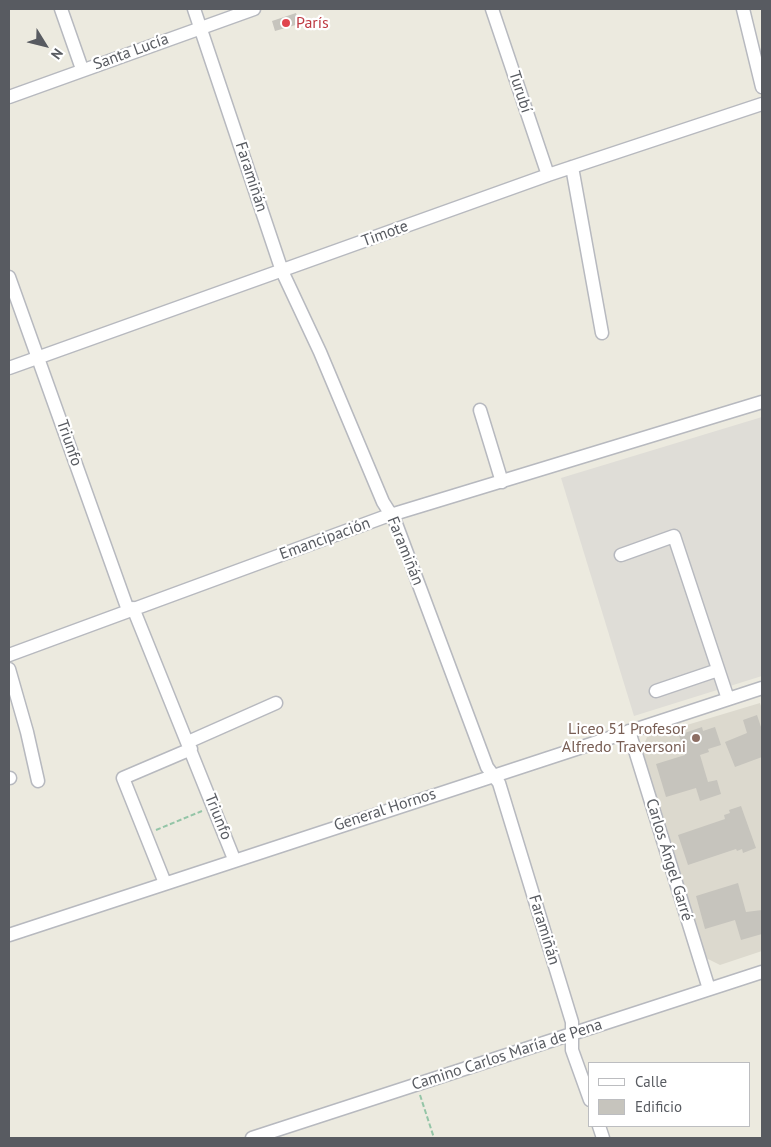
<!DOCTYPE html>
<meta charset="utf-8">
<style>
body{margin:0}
#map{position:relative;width:771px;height:1147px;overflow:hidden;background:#eceadf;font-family:"PT Sans",sans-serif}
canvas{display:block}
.frame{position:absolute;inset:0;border:10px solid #585b61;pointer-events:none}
.legend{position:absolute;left:588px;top:1062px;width:162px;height:65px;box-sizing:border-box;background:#fff;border:1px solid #bcbdc0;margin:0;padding:6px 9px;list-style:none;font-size:15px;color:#585b61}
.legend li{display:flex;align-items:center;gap:10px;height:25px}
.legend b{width:25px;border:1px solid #bcbdc0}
.north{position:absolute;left:20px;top:20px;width:50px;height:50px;-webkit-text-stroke:4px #fff;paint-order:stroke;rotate:126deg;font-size:14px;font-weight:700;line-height:20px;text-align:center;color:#585b61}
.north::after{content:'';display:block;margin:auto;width:18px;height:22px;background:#585b61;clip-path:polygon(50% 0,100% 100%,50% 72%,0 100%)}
</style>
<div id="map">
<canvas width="771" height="1147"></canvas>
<div class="frame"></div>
<ul class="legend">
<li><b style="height:6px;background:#fff"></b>Calle</li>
<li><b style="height:14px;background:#c6c4bd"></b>Edificio</li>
</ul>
<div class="north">N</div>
</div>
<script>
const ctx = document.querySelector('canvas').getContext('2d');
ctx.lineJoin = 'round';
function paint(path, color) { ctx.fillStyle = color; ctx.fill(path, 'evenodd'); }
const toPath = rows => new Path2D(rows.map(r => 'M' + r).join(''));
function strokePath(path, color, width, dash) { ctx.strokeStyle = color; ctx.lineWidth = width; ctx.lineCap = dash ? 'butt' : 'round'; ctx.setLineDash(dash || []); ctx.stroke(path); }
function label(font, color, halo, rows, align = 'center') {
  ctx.font = font + ' "PT Sans",sans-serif'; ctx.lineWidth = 4.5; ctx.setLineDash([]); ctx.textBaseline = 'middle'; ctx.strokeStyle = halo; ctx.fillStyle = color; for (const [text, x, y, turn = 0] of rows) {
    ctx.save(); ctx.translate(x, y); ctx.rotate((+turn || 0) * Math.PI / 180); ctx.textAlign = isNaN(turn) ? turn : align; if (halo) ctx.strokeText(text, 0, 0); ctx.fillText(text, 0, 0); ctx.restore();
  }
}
paint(toPath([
 [762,417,762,676,634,716,561,478]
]), '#dfddd7');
paint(toPath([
 [760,703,762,709,762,951,720,965,706,958,642,750,647,737]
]), '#dcd9ce');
paint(toPath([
 [296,13,299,24,275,31,272,21],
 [757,715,762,730,762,757,735,767,725,742,747,733,743,720],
 [702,727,703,731,715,727,721,745,708,749,709,752,700,755,708,782,717,780,721,794,700,801,696,788,666,797,656,764,685,755,679,735],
 [741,806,756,848,743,853,742,849,737,851,736,849,688,865,678,835,725,819,724,815,730,813,729,810],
 [738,883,746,912,762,910,762,934,741,940,735,920,705,929,696,896]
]), '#c6c4bd');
const minor = toPath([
 [61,9,82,69],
 [194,9,282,271,320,352,383,502,395,521,487,767,499,783,572,1022,572,1050,590,1100],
 [492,9,548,175],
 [743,9,762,87],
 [9,97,254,9],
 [572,167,602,333],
 [9,277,128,610],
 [9,368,548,175,762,104],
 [480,410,502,482],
 [621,555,674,536,728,699],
 [133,608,234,859],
 [9,655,384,517,762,402],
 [9,669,27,732,38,781],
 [656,691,718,670],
 [629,731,709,989],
 [188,742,276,703],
 [9,778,10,778],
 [165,883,123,778,191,749],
 [9,935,762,688],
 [599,1126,603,1138],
 [252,1138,762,972]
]);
strokePath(minor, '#b7b9bf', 15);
strokePath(toPath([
 [156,830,202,811],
 [420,1095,434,1138]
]), '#94c5a7', 2, [5, 2.5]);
strokePath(minor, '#fff', 12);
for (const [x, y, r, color] of [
 [286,23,5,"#e0444e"],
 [696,738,5,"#8d6e63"]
]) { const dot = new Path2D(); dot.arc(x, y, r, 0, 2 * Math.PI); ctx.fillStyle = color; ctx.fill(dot); strokePath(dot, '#fff', 2); }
label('16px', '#be3a42', '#fff', [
 ["París",296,23]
], 'left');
label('16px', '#585b61', '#fff', [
 ["Santa Lucía",131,52,-20],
 ["Turubí",520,92,72],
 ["Faramiñán",251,177,72],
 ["Timote",385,234,-20],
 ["Triunfo",69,443,71],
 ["Emancipación",325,539,-20],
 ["Faramiñán",405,551,68],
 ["General Hornos",385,810,-18],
 ["Triunfo",218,817,68],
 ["Carlos Ángel Garré",669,860,73],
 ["Faramiñán",544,930,73],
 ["Camino Carlos María de Pena",507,1055,-18]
]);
label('16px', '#785e54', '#fff', [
 ["Liceo 51 Profesor",686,729],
 ["Alfredo Traversoni",686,747]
], 'right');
</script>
